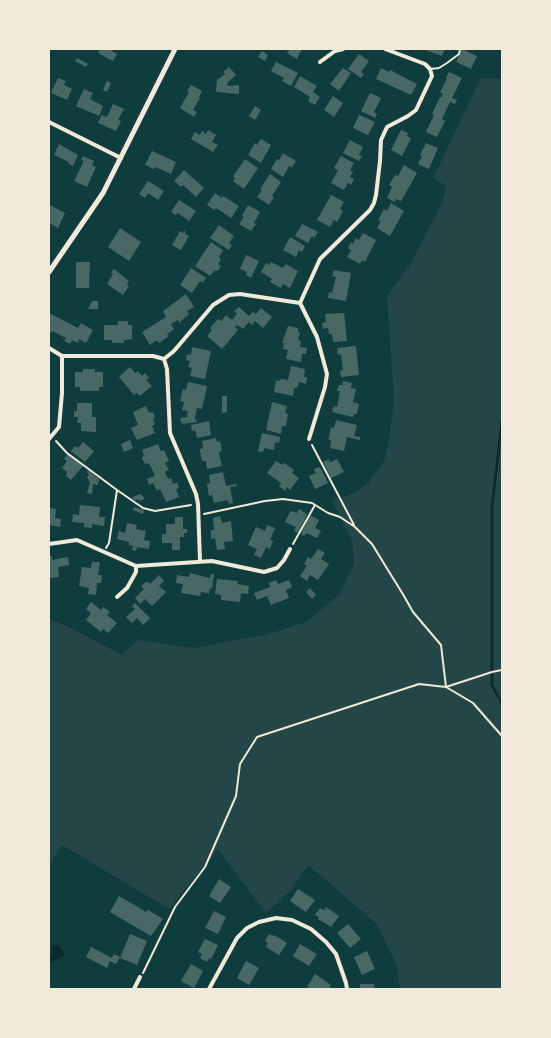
<!DOCTYPE html>
<style>
body{margin:0}
#map{position:relative;width:551px;height:1038px;overflow:hidden;background:#0f3d3e;font-family:"Roboto Condensed",sans-serif}
canvas{display:block}
.frame{position:absolute;inset:0;border:50px solid #f1e9da;pointer-events:none}
</style>
<div id="map">
<canvas width="551" height="1038"></canvas>
<div class="frame"></div>
</div>
<script>
const ctx = document.querySelector('canvas').getContext('2d');
ctx.lineJoin = 'round';
function paint(path, color) { ctx.fillStyle = color; ctx.fill(path, 'evenodd'); }
const toPath = rows => new Path2D(rows.map(r => 'M' + r).join(''));
function strokePath(path, color, width, dash) { ctx.strokeStyle = color; ctx.lineWidth = width; ctx.lineCap = dash ? 'butt' : 'round'; ctx.setLineDash(dash || []); ctx.stroke(path); }
paint(toPath([
 [481,78,502,79,502,989,400,989,397,966,377,924,308,865,290,891,266,913,218,849,169,909,62,845,49,866,49,619,69,627,122,655,138,640,194,648,269,634,306,622,340,594,354,564,354,555,351,537,343,525,344,524,332,501,355,493,368,483,384,461,388,446,394,401,387,296,411,263,442,203,446,186,433,178]
]), '#244646');
paint(toPath([
 [54,945,59,945,65,955,51,963,49,955,53,953,51,949]
]), '#0a2a2b');
strokePath(toPath([
 [502,420,492,507,492,685,502,704]
]), '#0a2a2b', 2.5);
paint(toPath([
 [100,49,114,49,112,51,117,54,113,61,98,53],
 [290,49,302,49,297,59,287,53],
 [422,49,445,49,442,56],
 [462,49,477,56,471,69,456,62],
 [262,51,268,55,265,61,258,57],
 [359,54,369,61,361,72,364,74,361,78,348,69],
 [77,58,88,64,86,67,75,61],
 [276,62,298,73,291,86,282,81,284,78,271,71],
 [229,67,236,75,228,82,227,86,239,85,239,94,216,92,217,80,225,74,223,72],
 [343,68,351,73,339,91,330,84],
 [381,68,389,72,390,70,417,84,411,95,376,79],
 [449,72,462,78,452,98,457,100,455,104,450,102,442,119,445,121,437,137,426,132,434,115,432,114,440,97,441,98,443,94,440,92,447,79,446,78],
 [300,76,317,86,313,92,320,97,315,105,308,101,310,97,294,87],
 [58,78,66,81,64,85,72,89,67,100,51,93],
 [107,81,111,83,107,92,103,90],
 [191,85,202,91,199,97,200,98,193,110,197,112,194,117,180,108,189,92,187,91],
 [84,89,93,93,90,99,103,106,99,116,76,106],
 [370,93,381,98,374,112,377,114,375,118,361,111],
 [333,96,343,103,334,117,324,110],
 [113,104,124,109,118,120,121,121,116,131,98,123,102,115,107,117],
 [255,106,261,110,255,120,249,116],
 [359,115,375,122,368,135,353,128],
 [208,130,216,135,212,142,218,145,213,152,191,139,195,132,200,135,202,131,206,134],
 [401,130,408,133,407,136,411,138,402,156,391,150],
 [261,139,271,145,261,163,248,155,255,143,257,145],
 [350,140,363,147,359,155,362,156,359,161,343,153],
 [426,143,438,148,429,169,418,164,422,156,420,155],
 [59,144,78,155,73,166,68,164,69,162,54,155],
 [152,151,176,162,171,174,155,167,154,169,145,165],
 [283,153,296,161,292,167,289,166,283,177,271,169,277,159,279,160],
 [83,156,94,161,92,165,96,167,87,187,74,181,84,161,81,160],
 [341,156,354,163,350,170,353,172,350,177,354,179,351,185,348,183,344,190,331,183,338,170,334,168],
 [245,159,258,168,244,189,233,181,235,178,233,176],
 [404,165,417,173,401,201,396,199,395,202,387,198,392,187,389,185,395,175,398,176],
 [184,170,204,188,196,197,183,185,181,187,174,181],
 [270,174,281,182,272,196,274,197,269,205,257,197,262,190,260,189],
 [148,181,164,191,158,200,148,193,145,198,139,194],
 [215,193,222,198,223,196,239,206,231,218,216,208,214,210,207,205],
 [331,195,344,202,340,209,343,211,337,222,334,220,330,227,317,220],
 [179,200,196,211,189,221,178,213,176,215,171,212],
 [391,203,404,211,390,236,377,228,381,221,378,220,384,209,387,211],
 [50,205,65,213,58,228,49,223],
 [248,205,260,212,254,223,256,224,251,231,239,224,244,217,242,216],
 [302,224,318,232,314,238,312,236,308,243,295,236],
 [219,225,234,236,229,243,232,245,229,250,210,238],
 [120,228,141,242,129,261,108,247],
 [180,231,183,233,184,231,186,232,185,234,189,236,181,250,172,245],
 [363,233,376,240,365,262,362,260,360,264,347,257,351,250,348,248,351,242,353,244,356,238,359,240],
 [290,237,305,246,302,252,299,250,296,257,283,250],
 [211,242,223,250,219,257,221,259,218,264,221,266,218,271,215,270,210,276,195,266],
 [246,255,259,261,251,278,246,275,247,272,240,269],
 [76,262,90,262,89,288,76,288],
 [271,262,283,268,286,264,298,271,290,288,283,284,281,288,270,282,272,279,261,272,266,263,269,265],
 [191,268,206,278,203,283,200,281,192,293,180,285],
 [114,269,129,281,127,285,129,286,123,295,107,284,113,274,111,273],
 [334,270,351,273,346,301,328,298,329,292,332,293,336,277,332,276],
 [186,294,194,307,187,311,189,314,179,323,178,320,171,324,174,329,167,334,169,336,159,343,157,340,150,345,142,332,166,317,163,311],
 [92,301,98,301,98,309,88,309],
 [239,307,249,316,253,312,256,314,261,308,272,317,263,328,255,321,252,325,249,322,243,329,237,325,235,327,238,330,222,349,207,336,212,330,210,328,218,319,221,321,226,315,232,320,237,314,234,311],
 [49,313,78,328,81,323,93,330,86,343,79,339,78,343,72,340,70,344,64,341,66,338,52,331,50,334,49,333],
 [344,313,347,341,333,342,332,334,329,334,328,328,323,329,322,323,326,322,325,314],
 [118,321,128,321,128,325,132,325,132,339,124,340,124,343,112,343,112,340,104,340,104,325,118,325],
 [288,326,298,328,298,332,300,332,298,340,301,341,300,347,307,348,306,354,302,354,301,362,286,359,288,350,283,349,284,343,282,343],
 [356,346,359,375,341,377,340,371,343,370,341,354,338,355,337,348],
 [192,347,211,351,205,379,190,376,192,368,188,367,190,361,186,360,187,354,191,355],
 [291,366,305,369,304,377,307,377,306,384,299,382,297,388,294,388,293,396,274,392,276,380,280,381,281,379,288,380],
 [130,367,135,373,138,371,142,376,145,373,149,378,146,380,152,386,140,396,137,393,134,395,119,377],
 [83,369,95,369,95,372,103,372,103,387,99,387,99,391,80,391,80,387,75,387,75,372,83,372],
 [343,381,352,383,351,388,356,389,353,402,359,404,357,414,354,414,353,417,332,412,334,406,337,407,340,391,337,391,339,385,342,385],
 [188,382,207,386,202,409,197,408,195,418,197,422,182,424,180,418,187,417,188,411,182,410,184,402,180,401,183,389,186,390],
 [222,396,227,396,227,412,222,413],
 [272,402,287,406,285,413,288,414,286,426,282,426,281,434,266,430],
 [77,403,92,403,92,417,96,417,96,432,81,431,81,423,77,423,78,417,74,417,74,411,77,411],
 [146,406,149,413,153,412,155,418,153,419,155,424,152,426,155,433,137,440,131,428,138,425,133,412],
 [336,420,357,425,354,436,360,437,360,440,347,437,344,451,330,448,331,440,328,439,329,437,331,427,334,428],
 [209,421,211,435,197,438,195,430,192,431,191,425],
 [262,433,280,437,279,443,275,442,274,450,264,448,263,452,258,451],
 [216,438,217,442,220,441,222,451,219,452,222,466,207,469,206,461,202,461,200,451,200,449,203,448,202,441],
 [130,440,133,448,124,452,121,444],
 [83,442,94,451,85,462,71,451,75,446,78,448],
 [158,444,161,451,164,450,169,461,165,463,169,470,165,472,168,479,171,478,173,484,177,482,179,488,176,489,179,497,166,502,160,489,157,491,153,483,149,485,147,479,155,476,149,463,145,464,142,458,144,455,142,450],
 [68,454,83,466,71,480,66,476,67,472,62,468,67,461,64,459],
 [329,459,330,462,337,459,344,472,331,478,323,462],
 [276,461,282,465,284,463,290,467,294,470,292,473,299,478,290,490,287,487,285,491,279,486,281,483,267,473],
 [320,467,328,483,315,489,309,476,316,473,314,469],
 [88,470,99,479,98,485,93,484,92,494,87,493,90,483,87,477,89,474,87,472],
 [223,472,226,486,236,484,237,486,230,487,233,503,229,504,228,500,214,503,212,495,209,496,207,484,210,483,209,475],
 [141,494,145,499,139,501,138,499,134,500,132,497],
 [80,505,100,507,99,517,105,517,104,526,92,524,92,528,84,527,84,523,72,522,73,514,79,515],
 [134,507,144,510,143,514,133,510],
 [49,508,56,509,55,518,61,519,60,527,49,525],
 [299,509,307,514,298,533,294,531,296,527,285,522,290,512,293,511,297,513],
 [310,515,319,520,315,528,321,531,317,538,306,533,304,536,301,534],
 [220,516,222,523,231,521,233,541,224,542,225,549,217,550,215,538,211,539,211,530,214,530,213,518],
 [175,517,183,517,183,529,187,529,187,533,184,533,184,537,180,537,180,550,172,550,172,543,162,543,162,534,166,534,166,524,175,524],
 [127,523,137,525,136,529,146,531,144,540,150,541,149,549,137,547,136,551,132,550,133,546,129,545,129,542,117,539,119,531,125,533],
 [267,525,275,528,270,540,273,541,270,549,266,547,261,558,254,555,257,549,248,545,256,527,265,531],
 [318,549,325,553,321,559,329,564,318,580,310,575,307,581,300,576,307,566,304,564,308,557,311,559],
 [49,556,52,556,52,560,68,557,69,565,58,567,59,577,50,578],
 [92,562,100,562,98,575,102,575,101,583,97,583,96,595,88,594,89,588,79,586,82,567,91,568],
 [190,573,210,578,211,574,214,574,212,589,210,588,209,593,201,592,200,596,181,593,183,584,176,583,177,575,189,577],
 [159,575,164,581,159,586,166,592,152,606,145,599,140,604,135,598,144,589,141,586,147,581,150,584],
 [217,579,238,581,237,584,249,586,248,594,241,593,240,602,221,600,221,595,215,594],
 [276,580,278,584,289,580,292,587,286,590,289,598,271,605,267,596,257,600,254,593,270,587,269,583],
 [310,588,316,595,312,599,306,592],
 [91,602,101,610,103,607,110,612,107,615,117,623,108,633,103,629,101,632,86,620,91,613,86,609],
 [135,603,150,618,143,625,137,618,132,623,126,617,135,609,132,606],
 [219,879,231,887,220,903,209,896],
 [298,889,315,900,306,912,290,901],
 [119,896,146,912,148,910,163,919,151,936,110,912],
 [326,907,339,916,331,927,318,919,319,917,315,915,320,908,324,910],
 [214,911,226,917,218,934,205,928],
 [348,924,361,939,350,948,337,933],
 [130,934,147,941,137,965,120,958],
 [269,934,273,936,274,935,287,943,279,955,266,947,268,943,265,941],
 [205,939,218,945,211,959,209,958,207,962,200,958,202,954,198,952],
 [300,944,317,954,309,966,293,956],
 [91,947,112,958,114,954,120,957,116,964,110,961,107,968,86,957],
 [367,951,375,969,362,975,354,957],
 [246,961,259,968,249,985,237,978],
 [191,964,203,971,194,988,181,981],
 [315,974,331,985,329,989,312,989,307,987],
 [360,984,374,984,375,989,360,989]
]), '#486865');
strokePath(toPath([
 [56,441,67,453,117,490,109,543,106,548],
 [312,445,354,525],
 [117,490,143,508,155,511,191,505],
 [204,514,265,501,283,499,312,503,328,513,340,517,355,527,372,544,404,596,413,612,441,645,446,687,492,672,502,670],
 [293,544,315,505],
 [143,973,175,907,205,867,236,796,240,764,257,737,419,684,446,687,473,703,502,736]
]), '#f1e9da', 2);
strokePath(toPath([
 [430,69,439,68,447,63,459,54,460,49]
]), '#f1e9da', 2);
strokePath(toPath([
 [320,62,335,51,343,49],
 [49,122,121,158],
 [300,303,320,259,370,210,374,203,376,195,380,161,381,140,387,127,408,116,416,110,432,76,430,69,425,64,385,49],
 [49,348,62,356,153,356,164,359,174,351,213,305,229,295,240,294,300,303,317,337,327,374,325,387,309,439],
 [164,359,167,369,170,433,196,494,198,504,200,561],
 [49,439,59,427,62,393,62,356],
 [49,544,77,540,136,566,212,561,264,572,277,568,284,560,290,549],
 [117,597,127,588,136,572,136,566],
 [134,989,140,977],
 [209,989,237,938,247,928,259,922,276,918,292,920,311,929,326,942,336,954,346,983,347,989]
]), '#f1e9da', 4);
strokePath(toPath([
 [49,272,103,193,175,49]
]), '#f1e9da', 5);
</script>
